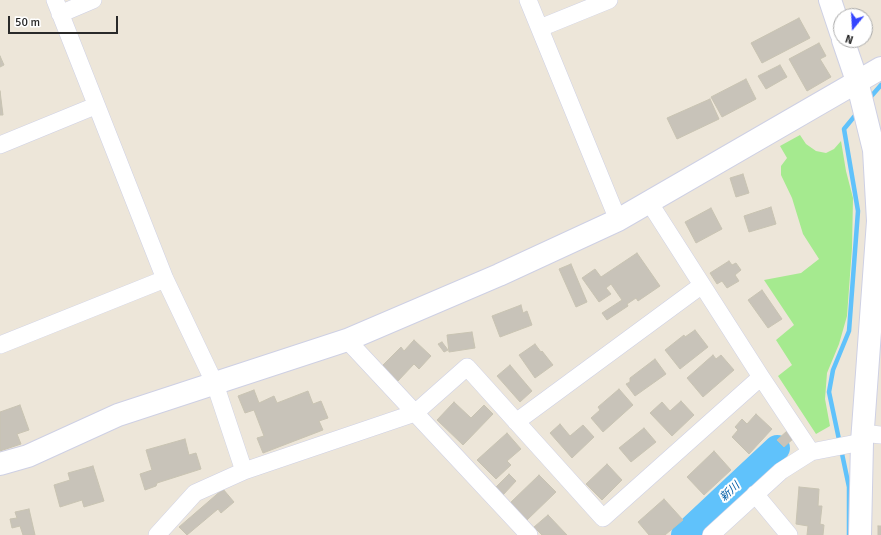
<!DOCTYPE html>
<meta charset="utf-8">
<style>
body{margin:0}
#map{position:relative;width:881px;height:535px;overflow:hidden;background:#ede6d9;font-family:Signika,sans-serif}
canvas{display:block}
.north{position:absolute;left:833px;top:8px;width:40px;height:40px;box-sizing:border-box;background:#fff;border:1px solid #a9a9a9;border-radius:50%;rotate:198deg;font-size:11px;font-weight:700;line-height:16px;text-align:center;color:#292929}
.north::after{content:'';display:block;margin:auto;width:14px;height:18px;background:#3445ff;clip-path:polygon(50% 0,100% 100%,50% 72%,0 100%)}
.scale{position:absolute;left:8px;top:16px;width:110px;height:18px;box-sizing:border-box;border:2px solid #292929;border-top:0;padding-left:5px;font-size:12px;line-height:14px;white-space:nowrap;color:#292929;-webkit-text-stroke:3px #fff;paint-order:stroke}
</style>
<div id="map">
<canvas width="881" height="535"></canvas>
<div class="north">N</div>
<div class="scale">50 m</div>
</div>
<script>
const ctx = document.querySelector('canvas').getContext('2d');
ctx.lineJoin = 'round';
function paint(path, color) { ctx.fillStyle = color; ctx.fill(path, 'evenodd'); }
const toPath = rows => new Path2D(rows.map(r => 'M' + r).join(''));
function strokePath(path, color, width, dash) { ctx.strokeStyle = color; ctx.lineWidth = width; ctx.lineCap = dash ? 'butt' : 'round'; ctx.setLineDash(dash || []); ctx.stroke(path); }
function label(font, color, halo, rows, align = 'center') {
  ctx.font = font + ' Signika,"Noto Sans JP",sans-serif'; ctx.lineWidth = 4; ctx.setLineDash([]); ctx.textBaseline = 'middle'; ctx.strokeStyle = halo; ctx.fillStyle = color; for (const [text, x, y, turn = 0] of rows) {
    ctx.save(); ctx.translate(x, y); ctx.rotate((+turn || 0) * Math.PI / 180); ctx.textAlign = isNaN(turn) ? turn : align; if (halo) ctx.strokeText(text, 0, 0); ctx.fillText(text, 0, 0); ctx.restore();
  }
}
paint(toPath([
 [800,135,806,144,816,151,826,153,834,149,841,141,846,171,853,198,852,248,847,316,839,344,827,373,825,399,830,426,816,434,778,376,792,365,776,340,794,325,764,280,801,273,819,259,803,234,792,198,781,175,781,166,787,158,780,146]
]), '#a5ea8f');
strokePath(toPath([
 [868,100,881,85],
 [849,535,849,487,829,392,833,370,849,331,858,211,844,129,858,112]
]), '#60c2fb', 4.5);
strokePath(toPath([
 [684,535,777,448]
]), '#60c2fb', 26);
const building = toPath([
 [799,18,810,38,762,63,751,43,799,18],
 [819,43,826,56,820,59,831,77,807,91,789,59,819,43],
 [0,56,4,65,0,67,0,56],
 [780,65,787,77,766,89,758,76,780,65],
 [746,79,756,99,722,117,711,97,746,79],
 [0,91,3,115,0,115,0,91],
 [710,99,719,119,677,139,667,118,710,99],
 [743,174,749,193,736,197,730,178,743,174],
 [771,207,776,224,749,232,744,216,771,207],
 [711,208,722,229,696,243,685,222,711,208],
 [637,253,660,286,638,301,636,298,627,304,628,306,607,320,602,313,622,300,611,284,606,288,611,294,599,302,582,278,595,269,601,277,637,253],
 [729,261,732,265,736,263,741,270,735,275,739,281,727,288,722,281,717,284,710,273,729,261],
 [571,264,587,302,576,307,559,269,571,264],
 [762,290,782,319,768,328,748,300,762,290],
 [521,305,523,313,527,311,532,325,500,337,492,316,521,305],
 [695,330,708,347,680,369,665,350,684,335,685,337,695,330],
 [472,332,475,348,449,352,447,335,472,332],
 [414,340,431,356,419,369,414,364,398,381,382,366,401,347,404,351,414,340],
 [442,342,448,350,444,352,438,344,442,342],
 [535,344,541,352,542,351,553,365,535,378,519,355,535,344],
 [713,355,716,359,721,355,734,370,703,397,687,378,713,355],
 [655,359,666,374,635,396,626,384,630,382,630,378,655,359],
 [510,365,532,391,520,402,497,376,510,365],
 [619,389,633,405,603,432,591,418,600,410,598,407,619,389],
 [254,390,259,403,274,396,277,403,308,391,313,404,321,401,328,418,319,421,323,430,263,453,257,438,264,436,254,410,245,413,238,396,254,390],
 [681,401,694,415,672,436,650,413,662,402,670,411,681,401],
 [454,402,471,418,484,405,493,414,463,445,437,420,454,402],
 [20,405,29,430,17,434,21,444,0,451,0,412,20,405],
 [756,414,772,429,749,454,732,437,738,430,735,427,742,419,747,424,756,414],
 [560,424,570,436,583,425,594,437,572,458,550,433,560,424],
 [644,428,656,442,631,462,619,448,644,428],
 [787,431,794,438,784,447,777,440,787,431],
 [507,433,521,449,507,461,511,465,496,479,477,460,507,433],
 [185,439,189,455,196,453,201,469,157,483,156,486,145,490,140,474,152,470,146,450,185,439],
 [714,451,731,470,704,495,687,477,714,451],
 [607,464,622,480,602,500,586,484,607,464],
 [93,466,104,501,84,507,82,500,60,507,54,485,70,480,68,473,93,466],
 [509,474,516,481,503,495,496,487,509,474],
 [539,475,556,492,527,520,510,503,539,475],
 [799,487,819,489,818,506,822,506,820,524,824,525,823,535,807,535,808,526,796,524,799,487],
 [223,489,234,502,221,513,218,509,187,535,179,527,223,489],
 [664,499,683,520,665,535,649,535,638,522,664,499],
 [29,509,35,535,23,535,20,526,12,528,10,519,17,518,15,512,29,509],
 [548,515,567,535,542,535,534,527,548,515],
 [878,526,881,526,881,535,878,535,878,526]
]);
paint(building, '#c8c3b9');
strokePath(building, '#c8c3b2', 1);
const street = toPath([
 [55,0,165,279,215,384,244,471],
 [528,0,618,220],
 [60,14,93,0],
 [540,28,609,0],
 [0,145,95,106],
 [649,202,761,377,811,452],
 [347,340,529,535],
 [0,345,165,279],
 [516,422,702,285],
 [862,433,881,435],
 [755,494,789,535],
 [157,535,195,493,244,471,415,413,467,367,603,518,761,377],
 [711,535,781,471,811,452,862,442]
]);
const secondary = toPath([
 [830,0,841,33],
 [843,40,857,81,874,150,878,221,862,442,860,535],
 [0,464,28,456,118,415,347,340,499,275,618,220,881,68]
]);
strokePath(street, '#ced0e4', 18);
strokePath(secondary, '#ced0e4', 24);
strokePath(street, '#fff', 17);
strokePath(secondary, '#fff', 22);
label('italic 11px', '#005ca6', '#fff', [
 ["新川",730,492,-43]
]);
</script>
